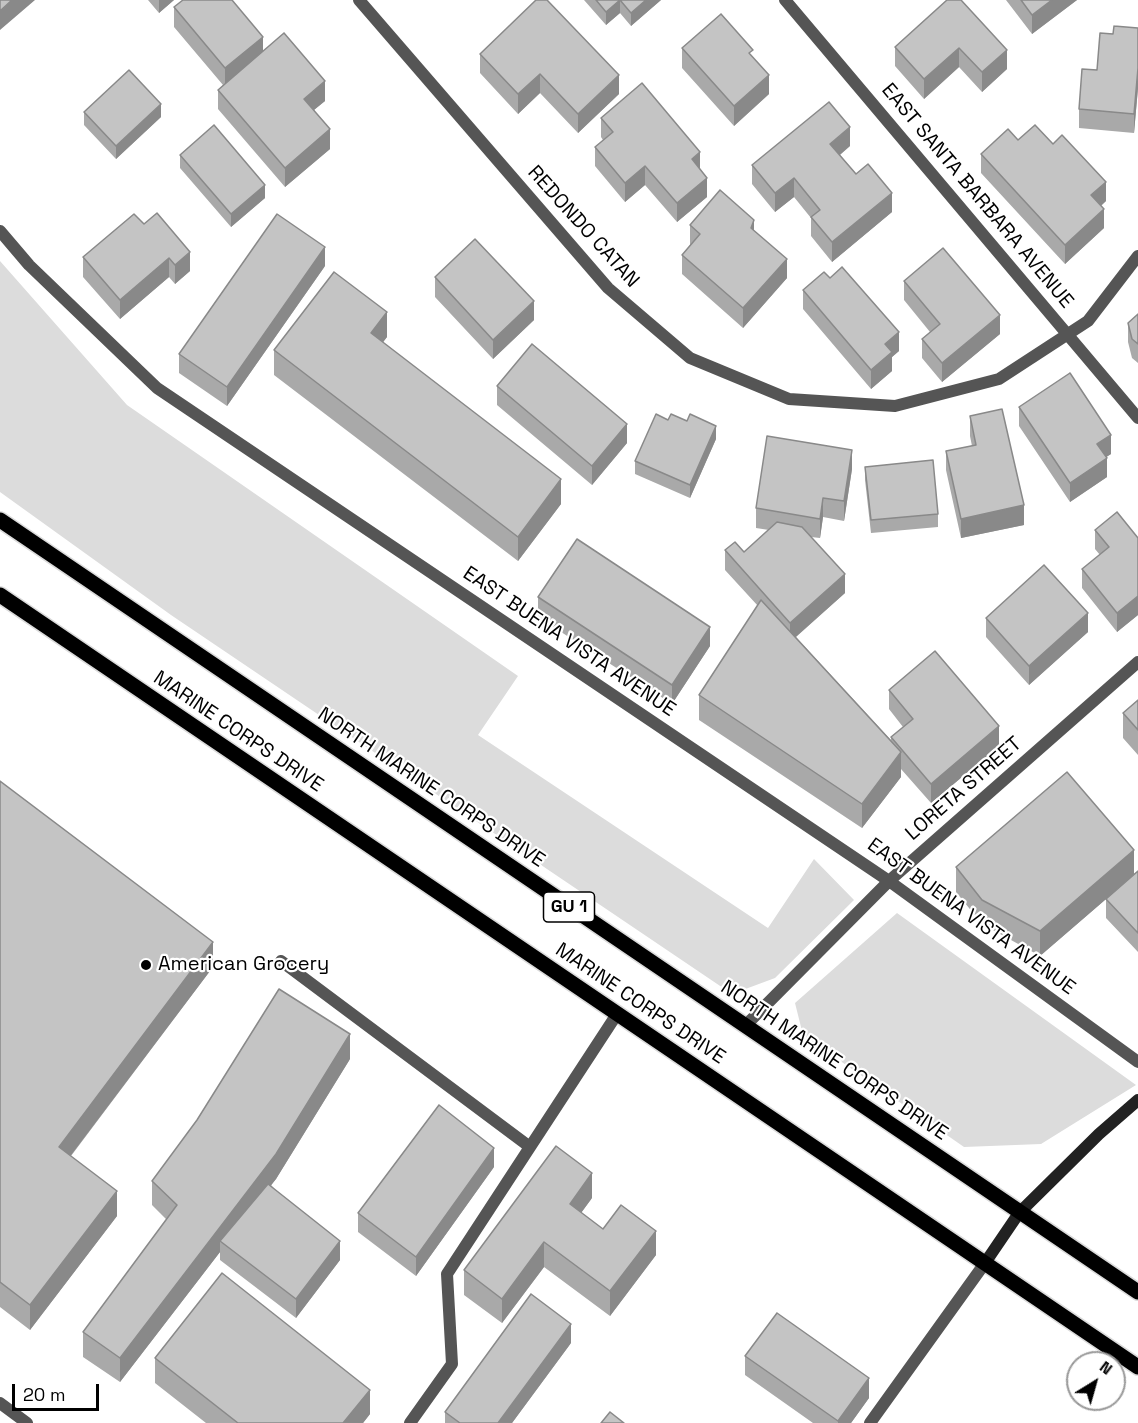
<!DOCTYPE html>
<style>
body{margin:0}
#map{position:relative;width:1138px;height:1423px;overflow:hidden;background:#fff;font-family:"Space Grotesk",sans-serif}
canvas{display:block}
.north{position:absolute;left:1066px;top:1351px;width:60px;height:60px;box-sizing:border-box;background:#fff;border:2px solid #999;border-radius:50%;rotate:37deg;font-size:16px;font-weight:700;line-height:24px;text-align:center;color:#000}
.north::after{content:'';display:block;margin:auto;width:21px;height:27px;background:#000;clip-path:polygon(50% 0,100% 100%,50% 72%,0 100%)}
.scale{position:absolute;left:12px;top:1384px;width:87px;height:27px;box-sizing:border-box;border:3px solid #000;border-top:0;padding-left:8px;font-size:18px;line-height:21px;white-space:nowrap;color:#000;-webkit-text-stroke:4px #fff;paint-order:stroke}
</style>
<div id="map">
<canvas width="1138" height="1423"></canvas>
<div class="north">N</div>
<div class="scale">20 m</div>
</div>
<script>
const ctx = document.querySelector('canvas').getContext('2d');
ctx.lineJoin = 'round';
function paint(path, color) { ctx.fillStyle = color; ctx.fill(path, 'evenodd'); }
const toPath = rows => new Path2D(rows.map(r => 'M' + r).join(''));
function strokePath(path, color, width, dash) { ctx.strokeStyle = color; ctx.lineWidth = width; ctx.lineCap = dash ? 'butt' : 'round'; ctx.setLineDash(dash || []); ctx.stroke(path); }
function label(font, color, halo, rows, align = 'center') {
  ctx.font = font + ' "Space Grotesk",sans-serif'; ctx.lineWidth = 4.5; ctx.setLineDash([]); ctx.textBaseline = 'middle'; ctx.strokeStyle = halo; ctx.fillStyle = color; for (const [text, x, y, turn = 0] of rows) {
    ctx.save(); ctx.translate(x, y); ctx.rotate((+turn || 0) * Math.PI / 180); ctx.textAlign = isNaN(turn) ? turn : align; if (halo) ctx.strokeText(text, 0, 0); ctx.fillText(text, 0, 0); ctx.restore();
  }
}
paint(toPath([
 [0,261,127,405,518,676,478,735,768,928,814,859,854,900,775,978,732,994,171,615,0,492],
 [897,913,1136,1085,1041,1144,964,1147,803,1035,795,1003]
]), '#dcdcdc');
const primary = toPath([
 [0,520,1138,1292],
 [0,595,1138,1367]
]);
strokePath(primary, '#dbdbdb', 18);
strokePath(toPath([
 [281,961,530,1147],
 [410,1423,452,1364,447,1274,617,1014],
 [870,1423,985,1263]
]), '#555', 12);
strokePath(toPath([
 [359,0,608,288,690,358,789,399,895,406,999,379,1088,321,1138,256],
 [785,0,1138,418],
 [0,231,29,265,157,388,889,881,1138,1062],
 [745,1026,889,881,1138,662],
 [0,1403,27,1423]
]), '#555', 12);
strokePath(toPath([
 [985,1263,1019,1213,1099,1134,1138,1100]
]), '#222', 12);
strokePath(primary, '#000', 15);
paint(toPath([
 [148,0,174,0,159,13],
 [584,0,661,0,631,26,620,13,606,25],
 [947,0,1007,69,982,92,959,67,924,99,895,66,895,47],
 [1006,0,1077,0,1032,34],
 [174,7,263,51,325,101,314,110,330,149,285,187,218,109,218,90,223,85,174,27],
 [1138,28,1138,88,1134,133,1079,128,1079,109,1113,34],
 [682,48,753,57,769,94,734,126,682,68],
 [480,54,619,94,578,133,540,93,518,114,480,73],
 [84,112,161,117,116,159,84,125],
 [601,118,700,169,707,197,677,222,645,185,625,202,595,166,595,147,603,140,601,137],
 [1018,140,1106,201,1101,206,1104,228,1065,264,981,173,981,154],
 [850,146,840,155,856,174,892,212,832,262,811,236,811,218,794,197,775,212,752,184,752,165],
 [180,155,265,198,231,227,180,168],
 [144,224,190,271,175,284,169,277,120,319,83,277,83,257],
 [690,225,787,278,743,328,682,274,682,255,690,245],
 [325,266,227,406,179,373,179,354],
 [435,277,534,320,493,359,435,297],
 [830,278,899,351,892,357,892,371,871,389,803,309,803,290],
 [904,281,1000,334,942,382,922,358,922,339,930,332,904,300],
 [1138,314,1138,363,1132,358,1128,342,1128,323],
 [387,337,383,342,561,504,518,561,274,375,274,350],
 [497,386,627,443,592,485,497,405],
 [1019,407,1111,454,1106,457,1107,477,1070,502,1019,426],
 [970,416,1024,525,961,538,946,470,946,451,972,446,970,436],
 [668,420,716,439,690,498,635,474,635,461],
 [865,467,938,514,938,527,871,533,865,480],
 [852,469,844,521,823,517,820,538,811,537,845,593,796,637,891,740,891,737,903,727,889,709,889,690,999,746,931,803,901,769,901,777,862,828,699,720,699,695,758,606,725,570,725,550,744,552,769,530,756,528,756,508],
 [1095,530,1138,538,1138,615,1117,632,1082,588,1082,569,1100,555,1095,549],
 [538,597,710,646,672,704,538,617],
 [986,618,1088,632,1029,685,986,637],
 [1138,700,1138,755,1123,738,1123,713],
 [0,781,213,967,71,1156,117,1216,30,1330,0,1307],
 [956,867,1134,874,1138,871,1138,952,1106,918,1106,899,1113,893,1040,956,982,924,956,892],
 [350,1059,276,1179,271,1185,340,1260,296,1318,220,1260,220,1252,120,1382,83,1357,83,1332,167,1220,152,1205,152,1181],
 [494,1167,416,1276,358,1232,358,1213],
 [592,1198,581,1213,603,1229,656,1255,610,1316,544,1267,502,1323,464,1295,464,1270],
 [571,1343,512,1423,445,1423,445,1412],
 [745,1356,869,1398,851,1423,813,1423,745,1375],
 [155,1358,370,1414,363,1423,206,1423,155,1383]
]), '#a9a9a9');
paint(toPath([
 [12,0,35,0,0,30,0,11],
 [159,0,174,0,159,13],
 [620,0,620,13,606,25,606,12],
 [646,0,661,0,631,26,631,13],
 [1052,0,1077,0,1032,34,1032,15],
 [263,37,263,56,225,87,225,68],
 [959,48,959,67,924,99,924,79],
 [1007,50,1007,69,982,92,982,72],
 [1138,68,1138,88,1134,133,1134,114],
 [540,74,540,93,518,114,518,94],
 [619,75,619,94,578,133,578,114],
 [769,75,769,94,734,126,734,106],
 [325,81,325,101,304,118,304,99],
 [161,104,161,117,116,159,116,146],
 [850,127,850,146,830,163,830,144],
 [330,129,330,149,285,187,285,168],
 [700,152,700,171,692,159],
 [645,166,645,185,625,202,625,183],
 [707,178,707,197,677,222,677,203],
 [794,178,794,197,775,212,775,193],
 [1106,182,1106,201,1091,214,1091,195],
 [265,185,265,198,231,227,231,214],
 [892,193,892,212,832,262,832,242],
 [1104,209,1104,228,1065,264,1065,245],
 [754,220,754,239,751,228],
 [325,247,325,266,227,406,227,387],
 [190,252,190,271,175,284,175,265],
 [169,258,169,277,120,319,120,300],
 [787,259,787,278,743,328,743,308],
 [534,301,534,320,493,359,493,340],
 [387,312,387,337,371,358,371,333],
 [1000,315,1000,334,942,382,942,363],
 [899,332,899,351,892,357,892,371,871,389,871,370,885,344],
 [627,424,627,443,592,485,592,466],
 [716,426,716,439,690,498,690,485],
 [1111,435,1111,454,1097,463,1097,444],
 [852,450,852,469,844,521,844,501],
 [1107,458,1107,477,1070,502,1070,483],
 [561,479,561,504,518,561,518,537],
 [823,498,823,517,820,538,820,519],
 [1024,505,1024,525,961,538,961,519],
 [845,574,845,593,790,642,790,623],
 [1138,596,1138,615,1117,632,1117,613],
 [1088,613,1088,632,1029,685,1029,666],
 [710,627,710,646,672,704,672,685],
 [999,726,999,746,931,803,931,784],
 [901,752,901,777,862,828,862,804],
 [1134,850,1134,875,1040,956,1040,931],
 [213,942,213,967,59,1171,59,1147],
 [350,1034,350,1059,276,1179,225,1245,220,1241,220,1252,120,1382,120,1358],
 [494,1148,494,1167,416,1276,416,1257],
 [592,1173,592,1198,570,1228,570,1204],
 [117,1191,117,1216,30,1330,30,1305],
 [656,1231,656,1255,610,1316,610,1291],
 [340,1241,340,1260,296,1318,296,1299],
 [544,1242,544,1267,502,1323,502,1299],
 [571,1324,571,1343,512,1423,498,1423],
 [869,1378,869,1398,851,1423,838,1423,838,1421],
 [370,1390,370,1414,363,1423,343,1423]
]), '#898989');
const building = toPath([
 [0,0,12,0,0,11,0,0],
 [183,0,232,0,263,37,225,68,174,7,183,0],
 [536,0,547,0,619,75,578,114,540,74,518,94,480,54,536,0],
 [596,0,646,0,631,13,620,0,606,12,596,0],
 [947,0,961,0,1007,50,982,72,959,48,924,79,895,47,947,0],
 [1021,0,1052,0,1032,15,1021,0],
 [721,14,753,50,749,53,769,75,734,106,682,48,721,14],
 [1114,26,1138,28,1138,68,1134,114,1079,109,1082,69,1097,70,1100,33,1113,34,1114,26],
 [284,33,325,81,304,99,330,129,285,168,218,90,284,33],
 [129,70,161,104,116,146,84,112,129,70],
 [642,83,700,152,692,159,707,178,677,203,645,166,625,183,595,147,613,132,601,118,642,83],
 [829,102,850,127,830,144,856,174,868,164,892,193,832,242,811,217,820,210,794,178,775,193,752,165,829,102],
 [214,125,265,185,231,214,180,155,214,125],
 [1035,125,1053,144,1062,135,1106,182,1091,195,1104,209,1065,245,981,154,1008,129,1018,140,1035,125],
 [720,190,754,220,751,228,787,259,743,308,682,255,700,234,690,225,720,190],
 [157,213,190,252,175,265,169,258,120,300,83,257,134,214,144,224,157,213],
 [277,214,325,247,227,387,179,354,277,214],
 [475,239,534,301,493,340,435,277,475,239],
 [943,248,1000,315,942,363,922,339,940,324,904,281,943,248],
 [842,267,899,332,885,344,892,352,871,370,803,290,824,272,830,278,842,267],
 [334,272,387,312,371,333,561,479,518,537,274,350,334,272],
 [1138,314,1138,344,1132,339,1128,323,1138,314],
 [532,344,627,424,592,466,497,386,532,344],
 [1070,373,1111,435,1097,444,1107,458,1070,483,1019,407,1070,373],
 [1002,409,1024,505,961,519,946,451,976,445,970,416,1002,409],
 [656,414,668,420,671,414,687,421,690,414,716,426,690,485,635,461,656,414],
 [767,436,852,450,844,501,823,498,820,519,756,508,767,436],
 [933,460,938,514,871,520,865,467,933,460],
 [1117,512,1138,538,1138,596,1117,613,1082,569,1109,547,1095,530,1117,512],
 [777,522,802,527,845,574,790,623,725,550,735,542,744,552,777,522],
 [577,539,710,627,672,685,538,597,577,539],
 [1044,565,1088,613,1029,666,986,618,1044,565],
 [761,600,901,752,862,804,699,695,761,600],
 [935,651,999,726,931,784,891,737,913,719,889,690,935,651],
 [1138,700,1138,730,1123,713,1138,700],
 [1067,772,1134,850,1040,931,982,900,956,867,1067,772],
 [0,781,213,942,59,1147,117,1191,30,1305,0,1282,0,781],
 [1138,871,1138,933,1106,899,1138,871],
 [279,989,350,1034,276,1154,120,1358,83,1332,177,1205,152,1181,197,1120,279,989],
 [439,1105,494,1148,416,1257,358,1213,439,1105],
 [556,1146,592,1173,570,1204,603,1229,621,1205,656,1231,610,1291,544,1242,502,1299,464,1270,556,1146],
 [268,1184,340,1241,296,1299,220,1241,268,1184],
 [222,1273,370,1390,343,1423,238,1423,155,1358,222,1273],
 [531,1294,571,1324,498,1423,460,1423,445,1412,531,1294],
 [777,1313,869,1378,838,1421,745,1356,777,1313],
 [610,1412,624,1423,601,1423,610,1412]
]);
paint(building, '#c4c4c4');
strokePath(building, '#898989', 1.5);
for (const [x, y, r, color] of [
 [146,965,6,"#000"]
]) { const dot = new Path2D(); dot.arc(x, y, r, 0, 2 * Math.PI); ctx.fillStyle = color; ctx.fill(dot); strokePath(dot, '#fff', 2); }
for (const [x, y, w] of [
 [569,907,51]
]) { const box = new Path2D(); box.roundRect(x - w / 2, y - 15, w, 30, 4.5); ctx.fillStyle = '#fff'; ctx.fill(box); strokePath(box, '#000', 1.5); }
label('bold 18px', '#000', null, [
 ["GU 1",569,907]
]);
label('20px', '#000', '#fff', [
 ["EAST SANTA BARBARA AVENUE",977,196,50],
 ["REDONDO CATAN",583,227,48],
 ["EAST BUENA VISTA AVENUE",569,642,34],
 ["MARINE CORPS DRIVE",238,732,34],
 ["NORTH MARINE CORPS DRIVE",431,788,34],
 ["LORETA STREET",964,789,-41],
 ["EAST BUENA VISTA AVENUE",971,917,36],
 ["MARINE CORPS DRIVE",640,1004,34],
 ["NORTH MARINE CORPS DRIVE",834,1061,34]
]);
label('20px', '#000', '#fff', [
 ["American Grocery",158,965]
], 'left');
</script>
